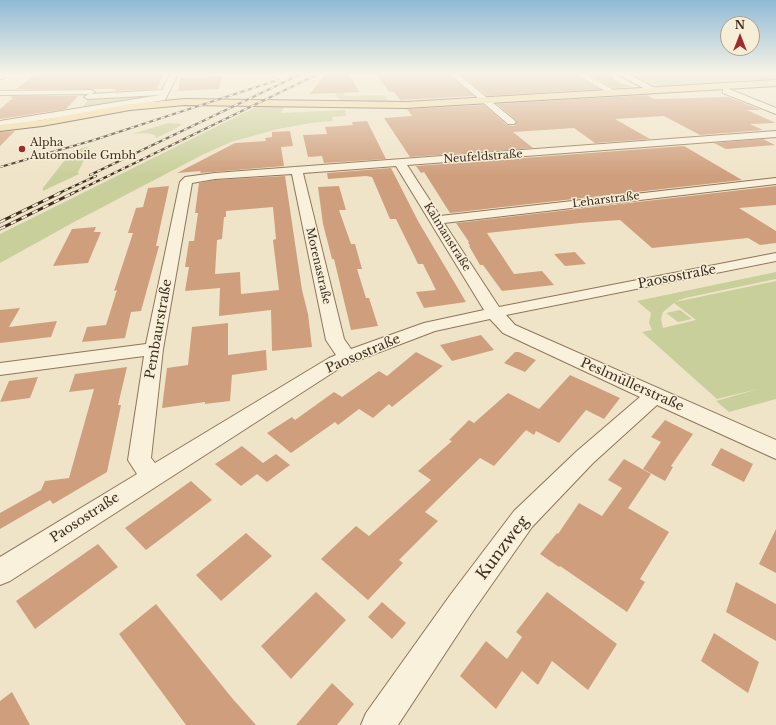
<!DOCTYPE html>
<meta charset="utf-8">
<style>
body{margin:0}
#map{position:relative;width:776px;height:725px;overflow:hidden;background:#f0e4c8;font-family:"Libre Baskerville",serif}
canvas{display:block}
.north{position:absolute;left:720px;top:16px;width:40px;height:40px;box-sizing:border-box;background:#f7eed8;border:1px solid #ada18e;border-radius:50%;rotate:0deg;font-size:11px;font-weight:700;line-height:16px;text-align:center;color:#3d2e20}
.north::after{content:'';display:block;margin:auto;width:14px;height:18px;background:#9e2a2b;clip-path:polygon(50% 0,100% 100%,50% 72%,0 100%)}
</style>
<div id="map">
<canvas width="776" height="725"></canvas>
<div class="north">N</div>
</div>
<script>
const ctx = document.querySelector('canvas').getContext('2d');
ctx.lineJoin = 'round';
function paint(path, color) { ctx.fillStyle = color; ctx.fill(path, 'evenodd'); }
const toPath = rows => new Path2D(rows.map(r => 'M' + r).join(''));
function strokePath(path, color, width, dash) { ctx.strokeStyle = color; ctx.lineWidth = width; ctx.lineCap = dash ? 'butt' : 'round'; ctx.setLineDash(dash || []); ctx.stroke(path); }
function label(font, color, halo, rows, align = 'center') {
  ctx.font = font + ' "Libre Baskerville",serif'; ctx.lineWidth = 3; ctx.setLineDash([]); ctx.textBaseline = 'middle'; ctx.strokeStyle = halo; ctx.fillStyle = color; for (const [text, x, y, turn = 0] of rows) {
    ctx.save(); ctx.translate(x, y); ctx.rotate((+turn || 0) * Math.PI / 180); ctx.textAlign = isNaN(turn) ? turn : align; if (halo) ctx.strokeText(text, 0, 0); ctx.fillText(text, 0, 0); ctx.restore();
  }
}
paint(toPath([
 [630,74,776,74,776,80,660,87],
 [351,78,352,79,338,80,345,96,382,95,384,96,389,101,386,103,342,102,337,97,329,79],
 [154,95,157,96,81,110,88,99],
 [262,104,285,105,281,113,343,110,345,110,346,116,332,117,333,121,311,123,278,129,231,142,202,155,76,221,0,263,0,234],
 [168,123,182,124,175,129,156,138,155,135,146,133,132,134],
 [86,147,90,148,78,172,79,174,43,191,43,188,71,152],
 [776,272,776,279,685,298,675,302,776,281,776,399,729,412,716,401,758,389,717,399,642,332,652,330,649,323,651,313,637,301],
 [674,303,696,320,663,328,661,319,663,312],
 [680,310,692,319,678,322,666,313]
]), '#c9cf9b');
paint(toPath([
 [36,74,164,74,156,89,115,91,116,89,16,89],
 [325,74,349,74,359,92,310,94],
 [376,74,449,74,474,96,400,100,394,92,389,92],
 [460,74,575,74,599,89,487,96],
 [588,74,613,74,614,80,632,87,613,88],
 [222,76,219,89,178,91,180,78],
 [647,95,654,99,728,97,761,110,747,110,776,123,750,124,763,130,700,135,664,116,615,119,650,139,595,143,574,128,513,132,533,148,410,157,384,118,412,116,407,109,484,105,507,125,514,126,517,121,497,104],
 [12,96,78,96,66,109,0,119,0,109,13,98,10,98],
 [367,121,386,159,324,163,322,156,308,157,303,135,327,134,325,127,353,125,352,122],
 [15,131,0,146,0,132],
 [290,131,293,146,281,147,284,166,200,173,201,171,177,173,235,143,266,141,265,138,272,137,272,132],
 [763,139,775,145,726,149,714,143],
 [684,146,742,180,450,213,424,172,421,173,416,166],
 [391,168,418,221,466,302,424,308,416,292,436,290,423,264,418,264,396,219,390,219,372,177,366,176,328,179,327,173],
 [285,176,302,290,308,314,312,347,272,351,271,310,219,316,220,288,185,291,189,267,185,267,189,241,194,241,198,213,195,213,199,183,215,180],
 [273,207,276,239,273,240,279,290,241,294,240,272,215,274,217,240,222,239,224,217,226,217,226,211],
 [169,186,156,246,159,246,141,311,131,312,125,338,82,342,87,327,106,325,117,290,114,291,133,233,128,233,136,208,143,207,148,188],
 [339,186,346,210,339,210,351,244,355,244,362,269,357,269,366,298,369,298,378,326,351,330,334,259,332,259,323,224,318,187],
 [776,186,776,205,739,208,776,231,776,243,760,245,748,238,652,248,620,220,580,223,487,233,514,274,542,271,554,285,502,291,483,265,480,265,469,246,470,246,468,242,469,242,456,223],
 [96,227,94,232,101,232,88,263,53,266,72,229],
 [575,252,586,264,565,266,554,254],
 [20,308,9,327,57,321,51,337,0,343,0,310],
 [228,323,228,355,266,350,267,370,232,375,230,401,205,404,205,402,162,408,167,368,188,365,192,327],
 [481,335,494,350,452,361,440,345],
 [416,352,443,366,392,407,389,404,373,418,359,409,338,425,335,422,291,453,267,433,292,417,295,420,334,392,342,397,379,371,387,376],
 [515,352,519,352,536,360,525,372,504,363],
 [127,367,118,405,121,405,107,472,53,504,50,500,0,529,0,513,41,490,45,481,69,478,94,389,69,392,75,374],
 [570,375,620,398,604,419,586,410,559,443,536,431,534,435,526,430,494,466,480,458,425,512,438,521,399,560,403,563,368,600,321,559,356,526,369,536,431,480,418,471,452,441,449,440,469,420,474,423,508,393,539,409],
 [38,377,30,398,0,402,9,381],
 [665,420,693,434,671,466,673,467,665,481,643,469,661,442,651,437],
 [242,446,263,463,276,454,290,465,267,482,257,474,241,486,215,464],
 [721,448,753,464,744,482,711,465],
 [624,459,651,474,628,508,669,532,640,579,645,582,627,612,560,566,559,567,540,554,557,533,558,534,579,503,602,516,622,488,608,480],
 [191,481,212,500,146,550,125,528],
 [776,529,776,573,759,564],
 [246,533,272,556,221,601,196,575],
 [98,544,118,567,35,629,16,601],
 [736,582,776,604,776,641,726,612],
 [316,592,346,620,291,679,261,646],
 [547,592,617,644,588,690,552,661,538,685,522,671,496,709,460,676,486,641,507,659,522,637,516,632],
 [382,602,406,623,392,639,368,617],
 [156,604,232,698,256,725,186,725,119,634],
 [714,633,759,662,748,693,701,661],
 [332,683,354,704,337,725,296,725],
 [12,692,30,725,0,725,0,701]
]), '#cf9f7d');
const minor = toPath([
 [0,74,5,74,3,79,0,79,0,74],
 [170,74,178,74,165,100,0,127,0,121,160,95,88,99,84,97,89,94,0,95,0,91,91,90,95,92,91,94,162,90,170,74],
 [450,74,458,74,514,120,516,122,514,124,508,124,450,74],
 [576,74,585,74,617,92,613,94,610,94,576,74],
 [723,89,729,89,776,108,776,114,723,93,723,89],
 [776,131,776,137,407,165,440,216,776,178,776,184,444,223,499,307,776,253,776,261,506,315,515,325,776,440,776,459,657,405,593,463,532,527,471,614,398,725,361,725,366,713,451,594,514,511,577,451,640,397,503,333,490,319,435,331,343,366,10,581,0,585,0,557,137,474,128,460,144,356,0,375,0,363,146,344,180,182,185,177,215,173,776,131],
 [396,166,484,310,424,323,351,349,344,339,303,173,396,166],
 [292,174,326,340,336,355,329,358,155,463,151,458,163,349,192,183,215,179,292,174]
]);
const secondary = toPath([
 [617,74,628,74,659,90,657,92,651,92,617,74]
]);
const primary = toPath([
 [776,80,776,86,406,108,185,105,130,110,42,126,0,131,0,125,42,120,130,104,185,99,406,102,776,80]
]);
strokePath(minor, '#8d765c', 2);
strokePath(secondary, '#6f573f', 2);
strokePath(primary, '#5b4430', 2);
paint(minor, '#faf1dc');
paint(secondary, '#faf1dc');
paint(primary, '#f3d9a0');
const railFar1 = toPath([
 [0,167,94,140,278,80],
 [90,175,301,74],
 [57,194,96,176],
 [71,194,318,74]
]);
const rail = toPath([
 [0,222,60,193],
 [0,229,73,193]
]);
strokePath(railFar1, '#3d2e20', 2);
strokePath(rail, '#3d2e20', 3);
strokePath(railFar1, '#f7eed8', 1.5, [4]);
strokePath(rail, '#f7eed8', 2, [6]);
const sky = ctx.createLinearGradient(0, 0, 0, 175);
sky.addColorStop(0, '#8fbad6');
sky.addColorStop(0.42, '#f8f3e6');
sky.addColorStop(1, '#f8f3e600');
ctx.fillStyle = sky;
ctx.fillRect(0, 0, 776, 175);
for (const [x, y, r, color] of [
 [22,149,4,"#9e2a2b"]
]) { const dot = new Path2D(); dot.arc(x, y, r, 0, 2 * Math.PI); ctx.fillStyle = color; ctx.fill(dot); strokePath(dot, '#f7eed8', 1.5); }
label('11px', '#3d2e20', '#f7eed8', [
 ["Alpha",30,143],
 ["Automobile Gmbh",30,156]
], 'left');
label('11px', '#3d2e20', '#f7eed8', [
 ["Neufeldstraße",483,157,-4],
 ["Leharstraße",606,200,-7],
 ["Kalmanstraße",447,237,58],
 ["Morenastraße",318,266,77]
]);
label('13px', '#3d2e20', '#f7eed8', [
 ["Paosostraße",677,277,-11],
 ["Pembaurstraße",159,329,-80],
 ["Paosostraße",363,354,-23],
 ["Peslmüllerstraße",632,385,24],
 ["Paosostraße",85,518,-33]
]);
label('16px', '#3d2e20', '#f7eed8', [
 ["Kunzweg",503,548,-53]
]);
</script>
